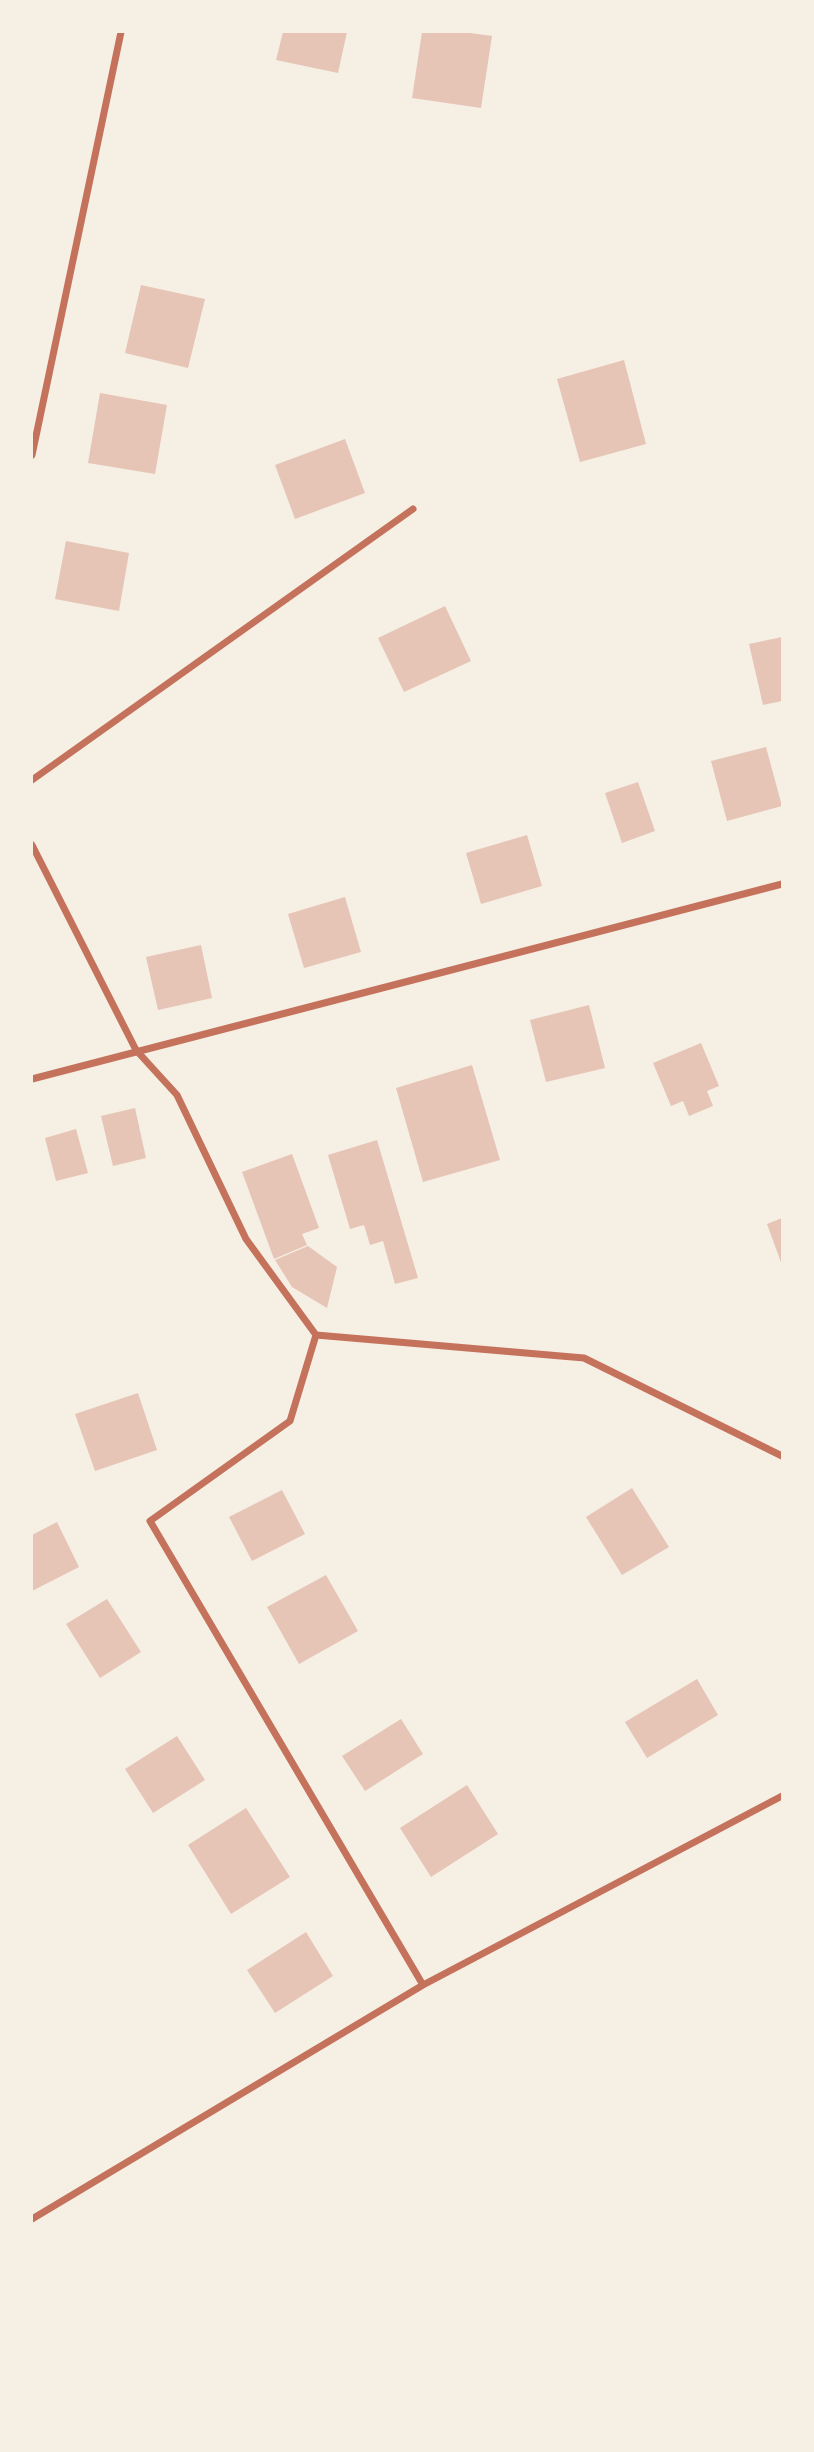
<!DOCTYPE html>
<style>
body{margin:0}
#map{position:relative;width:814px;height:2452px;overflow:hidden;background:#f6efe4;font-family:Montserrat,sans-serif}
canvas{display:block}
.frame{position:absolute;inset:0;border:33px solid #f6efe4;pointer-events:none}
</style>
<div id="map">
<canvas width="814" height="2452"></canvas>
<div class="frame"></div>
</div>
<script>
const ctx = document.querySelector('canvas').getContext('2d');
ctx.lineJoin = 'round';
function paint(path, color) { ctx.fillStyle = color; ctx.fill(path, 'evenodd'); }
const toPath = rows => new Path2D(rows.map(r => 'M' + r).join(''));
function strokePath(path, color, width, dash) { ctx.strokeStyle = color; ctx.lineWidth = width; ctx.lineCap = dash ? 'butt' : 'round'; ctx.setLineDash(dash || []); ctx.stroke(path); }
paint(toPath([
 [283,32,347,32,338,73,276,60],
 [422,32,463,32,492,36,481,108,412,98],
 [141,285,205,299,188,368,125,353],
 [624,360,646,444,580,462,557,379],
 [100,393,167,405,155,474,88,463],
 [345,439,365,493,295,519,275,465],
 [66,541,129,553,119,611,55,599],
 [445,606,471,661,404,692,378,638],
 [782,637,782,701,763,705,749,644],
 [766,747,782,806,727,821,711,761],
 [638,782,655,831,622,843,605,793],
 [527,835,542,886,481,904,466,853],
 [345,897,361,952,304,968,288,914],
 [201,945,212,998,158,1010,146,957],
 [589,1005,605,1068,546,1082,530,1020],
 [701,1043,719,1086,707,1091,713,1106,689,1116,683,1101,671,1106,653,1063],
 [472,1065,500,1160,423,1182,396,1088],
 [135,1108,146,1158,113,1166,101,1116],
 [76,1129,88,1173,56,1181,45,1138],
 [377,1140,418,1278,395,1284,383,1241,370,1245,364,1225,350,1229,328,1155],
 [292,1154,319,1228,302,1234,307,1245,274,1259,242,1172],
 [782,1218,782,1265,767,1224],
 [308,1246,337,1267,327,1308,292,1287,275,1260],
 [138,1393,157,1450,95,1471,75,1414],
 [632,1488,669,1547,622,1575,586,1517],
 [282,1490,305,1534,252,1561,229,1517],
 [57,1522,79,1567,32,1591,32,1535],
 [326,1575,358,1631,299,1664,267,1607],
 [107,1599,141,1652,100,1678,66,1624],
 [697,1679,718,1715,647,1758,625,1722],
 [401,1719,423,1754,365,1791,342,1756],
 [177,1736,205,1780,153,1813,125,1769],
 [467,1785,498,1834,431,1877,400,1828],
 [246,1808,290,1877,231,1914,188,1845],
 [306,1932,333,1976,275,2013,247,1970]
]), '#e6c5b7');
strokePath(toPath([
 [32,455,121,32],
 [32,780,413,509],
 [32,845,136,1050,177,1095,246,1239,316,1335,584,1358,782,1456],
 [32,1079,782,884],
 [316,1335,290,1421,150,1521,423,1985],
 [32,2219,423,1985,782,1796]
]), '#c5725c', 7);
</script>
